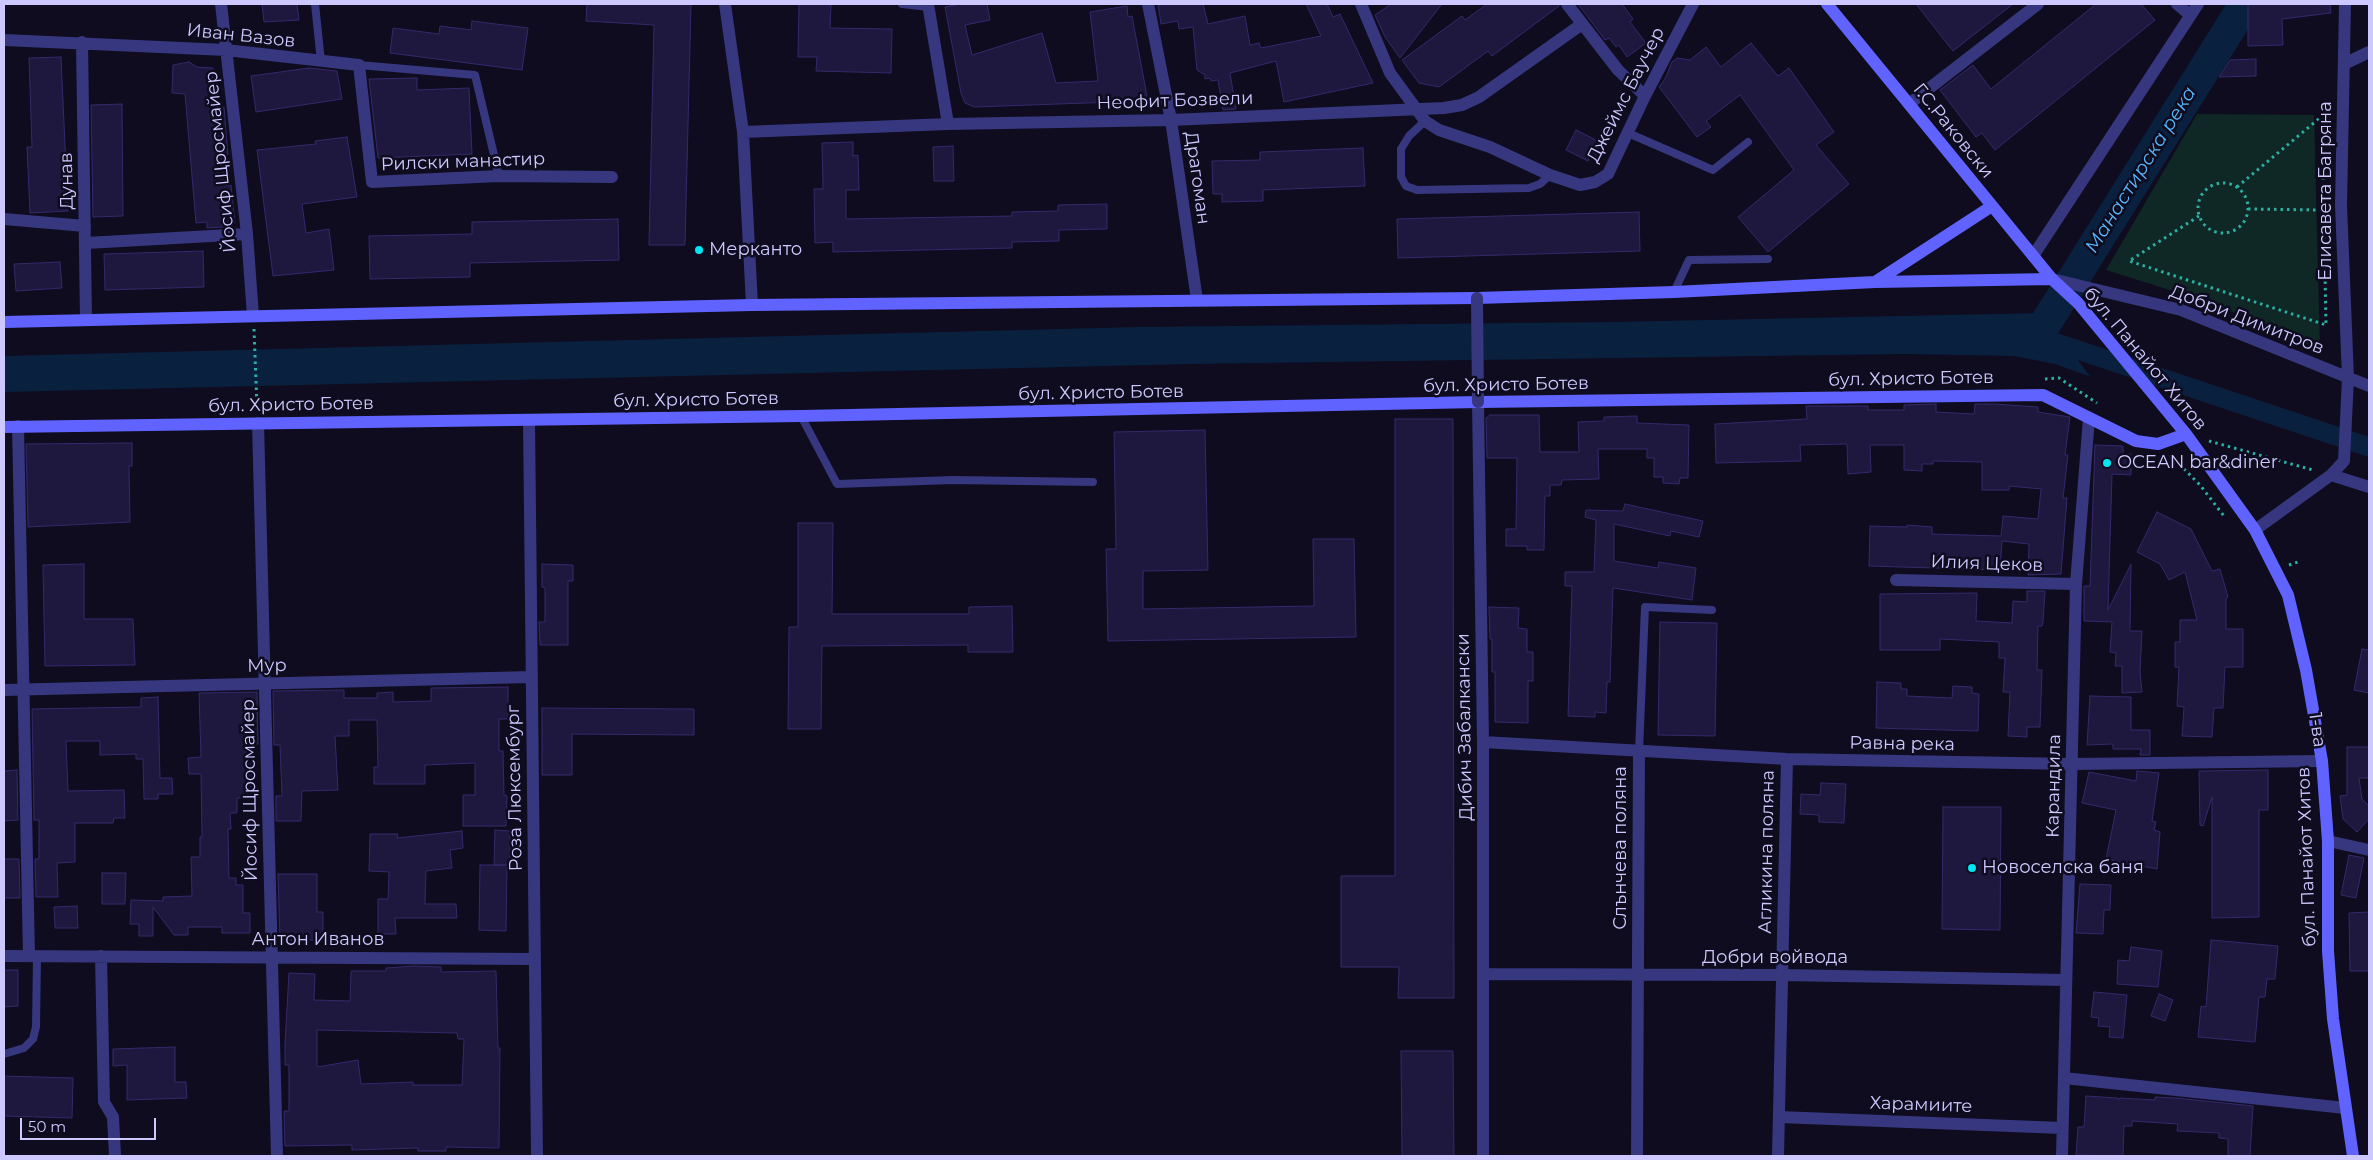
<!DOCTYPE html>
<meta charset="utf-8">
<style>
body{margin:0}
#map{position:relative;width:2373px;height:1160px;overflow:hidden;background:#0e0c1e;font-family:Montserrat,sans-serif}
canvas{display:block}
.frame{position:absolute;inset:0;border:5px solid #cdc9ff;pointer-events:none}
.scale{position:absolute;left:20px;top:1118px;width:136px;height:22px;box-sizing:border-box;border:2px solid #cdc9ff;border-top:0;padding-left:6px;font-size:15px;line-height:18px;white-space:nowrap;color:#cdc9ff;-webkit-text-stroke:4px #0e0c1e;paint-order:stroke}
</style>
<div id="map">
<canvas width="2373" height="1160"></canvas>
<div class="frame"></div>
<div class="scale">50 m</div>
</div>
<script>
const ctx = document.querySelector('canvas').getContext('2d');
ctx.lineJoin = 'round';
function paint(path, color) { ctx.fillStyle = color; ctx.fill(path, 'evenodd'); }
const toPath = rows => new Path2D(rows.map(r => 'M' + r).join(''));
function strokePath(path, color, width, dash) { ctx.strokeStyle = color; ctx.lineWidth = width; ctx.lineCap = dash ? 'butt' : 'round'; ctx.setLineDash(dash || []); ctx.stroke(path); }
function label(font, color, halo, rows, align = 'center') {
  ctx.font = font + ' Montserrat,sans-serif'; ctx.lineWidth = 5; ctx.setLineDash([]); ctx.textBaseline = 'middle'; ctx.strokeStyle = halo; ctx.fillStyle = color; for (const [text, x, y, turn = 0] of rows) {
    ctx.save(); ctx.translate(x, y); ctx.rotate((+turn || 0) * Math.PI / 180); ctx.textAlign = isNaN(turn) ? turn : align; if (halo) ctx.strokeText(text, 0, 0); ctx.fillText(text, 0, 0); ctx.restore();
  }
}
paint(toPath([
 [2197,114,2314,115,2320,349,2211,303,2106,270]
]), '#0f2826');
paint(toPath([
 [2043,313,2091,377,2055,364,2014,356,1905,354,1190,364,4,392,4,356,1139,327,1612,322]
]), '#0a203f');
paint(toPath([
 [2041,310,2045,311,2093,375,2092,379]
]), '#0e0c1e');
strokePath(toPath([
 [2045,339,2369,447]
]), '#0a203f', 19);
strokePath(toPath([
 [2037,337,2245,4]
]), '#0a203f', 32);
const building = toPath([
 [262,4,297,4,299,20,264,22,262,4],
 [587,4,691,4,685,245,649,245,654,25,586,21,587,4],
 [799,4,831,4,830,28,892,29,891,73,816,71,817,57,798,57,799,4],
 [960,4,987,4,990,20,965,25,972,55,1042,33,1056,83,1098,81,1090,12,1127,6,1128,17,1132,16,1147,96,1142,101,974,107,965,103,961,93,945,7,960,4],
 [1158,4,1203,4,1208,24,1245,16,1250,45,1259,43,1261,48,1321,36,1306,4,1327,4,1333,17,1340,14,1373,83,1284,102,1276,61,1230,73,1236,109,1223,110,1218,80,1211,81,1210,78,1205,79,1205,75,1197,70,1193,27,1179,29,1178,21,1161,24,1158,4],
 [1391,4,1442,4,1400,58,1385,37,1375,15,1391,4],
 [1487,4,1559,4,1559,6,1492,56,1488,51,1439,87,1419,83,1402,60,1462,16,1465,20,1487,4],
 [1578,4,1622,4,1633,19,1630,22,1646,43,1627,57,1619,45,1616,47,1609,38,1605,40,1578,4],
 [1916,4,2013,4,1953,51,1916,4],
 [2096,4,2141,4,2155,20,1995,150,1982,133,1976,137,1940,90,1973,65,1991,89,2096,4],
 [2248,4,2330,4,2331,13,2282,19,2283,45,2248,46,2248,4],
 [472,21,528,28,522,70,390,53,393,28,439,34,440,26,471,30,472,21],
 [1751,43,1778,76,1789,68,1834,132,1816,145,1849,184,1768,252,1738,217,1794,170,1740,95,1706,121,1711,127,1697,137,1659,87,1665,79,1672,62,1677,58,1690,60,1706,47,1721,67,1751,43],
 [61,57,68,211,30,213,27,147,32,147,29,58,61,57],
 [2256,59,2256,76,2219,77,2230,60,2256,59],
 [189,62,197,67,213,68,211,95,214,95,215,108,224,107,228,155,222,155,224,185,231,185,235,223,222,224,223,227,207,228,207,222,196,223,185,94,172,93,173,65,189,62],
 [309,68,337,71,342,99,256,112,251,76,309,68],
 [417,78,417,90,469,88,472,154,378,158,369,79,417,78],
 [122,104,123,216,93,217,91,105,122,104],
 [1576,130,1602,143,1595,157,1591,155,1588,161,1566,150,1576,130],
 [347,137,357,197,302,204,306,233,329,229,334,270,273,276,257,150,316,144,315,141,347,137],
 [853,142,853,156,858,155,859,190,846,190,846,219,1012,216,1012,212,1058,211,1058,205,1107,204,1107,229,1059,230,1059,241,1012,242,1012,248,833,252,833,242,815,243,814,189,823,189,822,143,853,142],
 [953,146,954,181,934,181,933,147,953,146],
 [1363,148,1365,186,1263,190,1263,201,1222,202,1222,194,1213,194,1212,161,1260,160,1260,152,1363,148],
 [1639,212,1640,251,1398,258,1397,219,1639,212],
 [618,219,619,260,470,263,470,277,370,279,369,236,472,234,472,222,618,219],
 [203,251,204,287,105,290,104,254,203,251],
 [60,262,62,288,16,291,14,264,60,262],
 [1936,404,1936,412,1974,414,1975,404,1994,404,2038,407,2038,412,2070,417,2065,455,2068,455,2063,498,2067,498,2061,574,2028,575,2029,544,2002,541,2000,570,1869,566,1870,526,1907,527,1907,525,1932,527,1932,534,2001,536,2003,516,2038,519,2041,489,2009,486,2009,490,1982,490,1982,462,1933,461,1933,464,1922,464,1922,471,1904,470,1904,445,1870,445,1871,472,1848,474,1847,444,1800,445,1801,461,1716,463,1715,424,1807,419,1806,406,1868,406,1868,410,1904,410,1904,405,1936,404],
 [1490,415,1539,415,1540,452,1579,452,1578,422,1604,421,1604,417,1637,416,1637,423,1689,425,1688,478,1680,478,1679,484,1663,483,1663,477,1654,477,1654,458,1647,458,1647,449,1598,449,1599,479,1562,480,1561,485,1550,485,1550,496,1545,496,1544,550,1527,550,1527,546,1506,546,1506,529,1516,529,1517,458,1487,458,1486,418,1490,415],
 [1395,419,1453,419,1454,998,1398,998,1399,967,1341,967,1341,876,1395,876,1395,419],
 [1205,430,1208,570,1143,571,1143,609,1314,606,1313,539,1354,539,1356,637,1108,641,1106,549,1116,549,1114,432,1205,430],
 [132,443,132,466,129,466,130,522,28,527,26,444,132,443],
 [2095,445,2123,446,2123,454,2131,454,2131,475,2112,474,2108,610,2131,564,2130,631,2142,631,2140,672,2142,692,2122,693,2122,666,2115,666,2116,653,2110,652,2112,622,2084,621,2084,586,2090,586,2095,445],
 [1625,504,1703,521,1699,537,1671,531,1670,536,1614,524,1614,561,1658,568,1659,562,1696,568,1692,600,1613,588,1610,682,1607,682,1606,713,1595,712,1595,717,1568,716,1572,586,1565,586,1565,572,1594,572,1596,520,1585,517,1586,510,1623,511,1625,504],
 [2157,512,2191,529,2212,571,2220,569,2228,597,2226,598,2226,629,2243,629,2243,667,2225,667,2223,708,2214,708,2212,737,2182,736,2184,707,2177,706,2179,667,2175,667,2175,642,2180,642,2180,620,2197,620,2185,572,2169,580,2160,564,2137,552,2157,512],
 [798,523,833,523,832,614,969,614,969,607,1012,606,1013,652,968,652,968,645,822,646,821,729,788,729,789,627,798,627,798,523],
 [84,564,84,619,133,619,135,665,45,666,43,565,84,564],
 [542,564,573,565,573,581,568,581,568,645,540,645,539,622,545,622,545,588,542,587,542,564],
 [2027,591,2045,591,2043,622,2042,626,2038,626,2037,670,2042,670,2040,727,2027,727,2027,737,2008,736,2010,692,2003,692,2005,658,1999,658,1999,642,1940,639,1940,650,1880,650,1880,594,1977,593,1976,621,2012,623,2013,601,2027,602,2027,591],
 [1489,607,1519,608,1518,628,1527,629,1527,652,1533,652,1533,681,1528,681,1528,723,1495,722,1495,672,1492,672,1492,639,1490,639,1489,607],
 [1660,622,1717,623,1715,736,1658,735,1660,622],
 [2362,649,2369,650,2369,693,2354,690,2362,649],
 [1877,682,1901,683,1901,689,1907,689,1907,696,1952,698,1953,686,1972,687,1972,693,1979,694,1978,731,1876,728,1877,682],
 [508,687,508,719,499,719,499,751,503,751,504,795,507,796,506,826,463,826,463,795,475,795,475,763,425,765,425,784,374,784,374,767,378,767,377,720,349,720,349,736,335,736,338,790,302,791,301,821,276,821,276,796,282,796,280,745,274,745,273,691,344,690,344,698,377,698,377,693,393,692,393,702,431,701,431,688,508,687],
 [257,692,258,744,252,744,254,798,237,798,237,813,230,813,231,829,228,829,229,878,236,878,236,885,243,885,243,913,250,913,250,933,222,933,222,927,188,927,188,935,174,935,153,907,153,936,139,936,139,924,130,924,131,900,163,901,163,897,192,896,191,857,200,857,200,837,202,837,201,774,189,774,188,758,201,757,199,693,257,692],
 [2090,696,2131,697,2131,730,2150,730,2150,755,2140,755,2141,749,2113,749,2113,744,2087,745,2090,696],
 [158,697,160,778,172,778,173,794,158,794,158,799,144,799,143,759,136,759,136,754,100,755,100,741,66,741,68,791,124,790,125,818,114,818,113,823,75,823,75,862,57,863,58,897,36,897,35,859,39,859,39,820,34,820,32,709,141,707,141,698,158,697],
 [542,708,694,709,694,735,572,734,572,775,542,775,542,708],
 [2347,747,2369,747,2369,778,2359,778,2362,799,2369,806,2369,819,2357,832,2343,819,2340,796,2347,795,2347,747],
 [17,770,18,820,4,821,4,771,17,770],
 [2268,770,2268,810,2259,810,2259,917,2212,918,2212,797,2203,826,2200,825,2199,771,2268,770],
 [2137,771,2159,773,2152,821,2156,822,2154,830,2160,832,2157,869,2106,859,2116,810,2082,803,2089,772,2136,781,2137,771],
 [1821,783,1846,784,1844,823,1819,822,1819,815,1800,814,1801,794,1820,795,1821,783],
 [1943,807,2001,807,2000,930,1942,929,1943,807],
 [495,830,510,831,510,865,494,865,495,830],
 [462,831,463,848,450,850,452,868,426,871,425,904,456,904,457,918,395,918,396,934,378,934,378,899,388,899,389,872,369,871,370,834,398,834,397,838,462,831],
 [2349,855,2364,858,2356,898,2341,895,2349,855],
 [4,859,19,859,20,898,4,898,4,859],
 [480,865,507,865,506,931,479,930,480,865],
 [102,873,126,873,125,904,102,904,102,873],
 [278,874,317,874,317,912,323,912,323,940,280,940,278,874],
 [2080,884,2111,885,2110,910,2104,910,2103,934,2076,933,2080,884],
 [77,906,78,928,55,928,54,907,77,906],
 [2369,912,2369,971,2350,971,2349,913,2369,912],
 [2211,940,2278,946,2275,979,2267,979,2265,997,2259,997,2255,1042,2198,1037,2201,1006,2206,1007,2211,940],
 [2131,947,2162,951,2158,987,2117,984,2118,960,2129,961,2131,947],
 [414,966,441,967,441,972,496,971,498,1048,500,1048,499,1148,446,1147,446,1151,418,1151,418,1148,352,1150,352,1145,285,1146,284,1111,289,1111,289,1065,285,1065,285,1043,289,973,315,974,314,1000,350,1001,351,971,386,971,386,968,414,966],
 [317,1030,457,1033,458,1039,464,1039,462,1085,413,1085,413,1082,361,1084,358,1060,317,1067,317,1030],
 [4,970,18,970,18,1006,4,1007,4,970],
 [2094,992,2127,995,2123,1038,2109,1037,2110,1027,2098,1026,2099,1018,2091,1017,2094,992],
 [2159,994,2173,1000,2165,1021,2151,1016,2159,994],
 [175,1047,175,1082,186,1082,187,1098,127,1100,127,1065,113,1066,113,1049,175,1047],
 [1401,1051,1453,1051,1454,1156,1402,1156,1401,1051],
 [4,1076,73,1078,72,1118,4,1116,4,1076],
 [2086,1096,2118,1098,2119,1100,2120,1098,2155,1100,2155,1097,2176,1098,2253,1106,2250,1156,2228,1156,2228,1139,2219,1138,2219,1133,2177,1131,2178,1124,2132,1121,2132,1126,2124,1126,2123,1156,2076,1155,2078,1127,2084,1127,2086,1096]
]);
paint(building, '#1e183f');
strokePath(building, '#342a6c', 1);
strokePath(toPath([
 '2198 208a25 25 0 1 1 50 0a25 25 0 1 1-50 0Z',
 [2237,187,2321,117],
 [2248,209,2322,210],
 [2199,216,2129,261,2326,325,2322,116],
 [254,329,257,408],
 [2045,379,2059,378,2097,403],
 [2209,441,2313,470],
 [2170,455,2200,485,2224,516],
 [2289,565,2298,562]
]), '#2cb0a3', 3, [2.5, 4]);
strokePath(toPath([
 [315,4,321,62],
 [902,4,929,7],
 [359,65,475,75,499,176],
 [1425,121,1409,136,1401,149,1401,177,1406,186,1417,190,1529,188,1540,184,1550,175],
 [1628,133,1713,170,1748,142],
 [1674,292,1689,260,1768,259],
 [801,416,837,484,953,480,1093,482],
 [1639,751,1645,607,1712,610],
 [4,1054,24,1048,33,1039,36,1027,37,956]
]), '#36377e', 8);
strokePath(toPath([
 [221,4,247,234,253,316],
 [725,4,743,132,752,305],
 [928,4,948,124],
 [1148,4,1171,120,1197,300],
 [1361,4,1390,73,1425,121,1439,130,1490,147,1550,175,1580,185,1595,182,1608,174,1645,96,1693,4],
 [1567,4,1618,70,1645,96],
 [2177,4,2190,15],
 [4,40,226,50,359,65,372,182,499,176,612,177],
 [82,42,86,320],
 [2344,64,2369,52],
 [1909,104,2038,4],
 [743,132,948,124,1171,120,1444,108,1462,105,1479,97,1582,24],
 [4,219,85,226],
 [86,243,247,234],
 [2033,256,2198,4],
 [2052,279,2181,310,2369,386],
 [1478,402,1483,742,1483,1156],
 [529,420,537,1156],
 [258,423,277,1156],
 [18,426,29,956],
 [2331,475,2369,487],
 [2255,530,2331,475,2344,461,2348,378,2341,205,2345,4],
 [1896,580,2076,584],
 [4,690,531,677],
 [1483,742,1787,759,2072,764,2322,761],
 [2328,841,2369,850],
 [4,956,535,959],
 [101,956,104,1102,113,1117,115,1156],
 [1483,974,1782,975,2066,980],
 [2064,1078,2345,1108],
 [1779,1117,2062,1128],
 [1637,1156,1639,751],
 [1778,1156,1787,759],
 [2062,1156,2076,584,2089,418]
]), '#36377e', 12);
strokePath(toPath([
 [1827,4,2052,279,2078,303,2186,434,2255,530,2288,595,2306,670,2322,761,2328,841,2328,951,2333,1019,2353,1156],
 [1875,282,1992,206],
 [4,322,752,305,1477,298,1674,292,1875,282,2052,279],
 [4,427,801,416,1478,402,2043,395,2136,441,2158,444,2186,434]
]), '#6063ff', 12);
strokePath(toPath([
 [1477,298,1478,402]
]), '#36377e', 12);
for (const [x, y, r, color] of [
 [699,250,5,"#00e6f4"],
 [2107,463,5,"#00e6f4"],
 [1972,868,5,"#00e6f4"]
]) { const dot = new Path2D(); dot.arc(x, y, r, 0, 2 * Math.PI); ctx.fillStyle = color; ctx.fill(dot); strokePath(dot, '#0e0c1e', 2); }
label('18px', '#cdc9ff', '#0e0c1e', [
 ["Иван Вазов",241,36,6],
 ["Джеймс Баучер",1626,95,-63],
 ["Неофит Бозвели",1175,101,-2],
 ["Г.С.Раковски",1953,131,51],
 ["Йосиф Щросмайер",221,162,-96],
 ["Рилски манастир",463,162,-2],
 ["Драгоман",1197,178,82],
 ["Дунав",67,181,-91],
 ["Елисавета Багряна",2326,191,-90],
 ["Добри Димитров",2247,320,21],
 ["бул. Панайот Хитов",2145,359,50],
 ["бул. Христо Ботев",1911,379,-1],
 ["бул. Христо Ботев",1506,385,-1],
 ["бул. Христо Ботев",1101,393,-1],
 ["бул. Христо Ботев",696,400,-1],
 ["бул. Христо Ботев",291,405,-1],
 ["Илия Цеков",1987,564,2],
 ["Мур",267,666,-1],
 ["Дибич Забалкански",1465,727,-91],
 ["1-ва",2317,730,82],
 ["Равна река",1902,744,1],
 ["Карандила",2054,786,-89],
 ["Роза Люксембург",515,788,-91],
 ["Йосиф Щросмайер",250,790,-91],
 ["Слънчева поляна",1621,848,-90],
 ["Агликина поляна",1767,852,-89],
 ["бул. Панайот Хитов",2307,857,-92],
 ["Антон Иванов",318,940],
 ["Добри войвода",1775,958],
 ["Харамиите",1921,1105,2]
]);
label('18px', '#cdc9ff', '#0e0c1e', [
 ["Мерканто",709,250],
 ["OCEAN bar&diner",2117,463],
 ["Новоселска баня",1982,868]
], 'left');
label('italic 19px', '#57b8ff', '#0e0c1e', [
 ["Манастирска река",2141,170,-58]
]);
</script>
